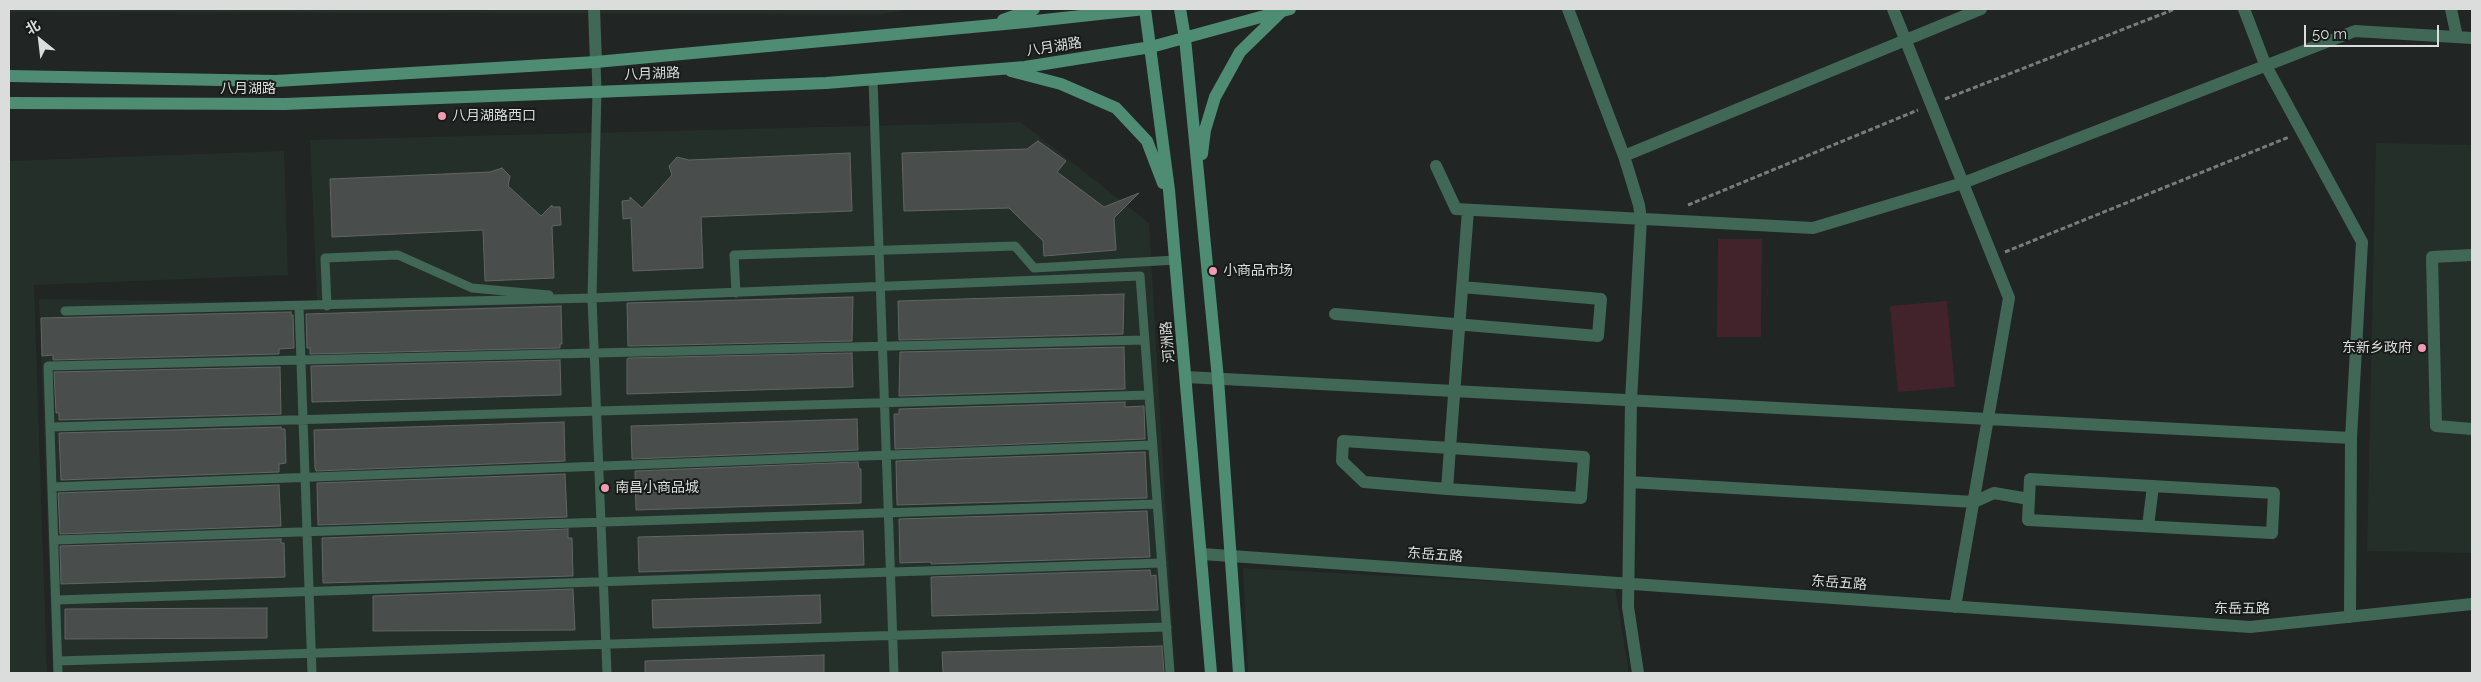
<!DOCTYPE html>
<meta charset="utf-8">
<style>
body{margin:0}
#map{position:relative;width:2481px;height:682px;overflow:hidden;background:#212523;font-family:Raleway,"Noto Sans SC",sans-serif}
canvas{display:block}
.frame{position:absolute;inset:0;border:10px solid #dbdddc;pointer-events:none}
.north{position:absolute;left:15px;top:15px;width:50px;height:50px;-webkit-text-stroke:4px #171b19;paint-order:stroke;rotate:331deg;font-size:14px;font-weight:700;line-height:20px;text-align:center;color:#dbdddc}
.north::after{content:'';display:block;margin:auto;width:18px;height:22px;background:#dbdddc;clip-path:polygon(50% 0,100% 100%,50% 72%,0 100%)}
.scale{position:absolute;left:2304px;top:25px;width:135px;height:22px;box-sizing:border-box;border:2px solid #dbdddc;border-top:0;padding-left:6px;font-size:15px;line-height:18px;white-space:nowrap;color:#dbdddc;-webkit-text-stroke:4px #171b19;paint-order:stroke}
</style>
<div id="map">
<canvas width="2481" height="682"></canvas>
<div class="frame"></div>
<div class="north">北</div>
<div class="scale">50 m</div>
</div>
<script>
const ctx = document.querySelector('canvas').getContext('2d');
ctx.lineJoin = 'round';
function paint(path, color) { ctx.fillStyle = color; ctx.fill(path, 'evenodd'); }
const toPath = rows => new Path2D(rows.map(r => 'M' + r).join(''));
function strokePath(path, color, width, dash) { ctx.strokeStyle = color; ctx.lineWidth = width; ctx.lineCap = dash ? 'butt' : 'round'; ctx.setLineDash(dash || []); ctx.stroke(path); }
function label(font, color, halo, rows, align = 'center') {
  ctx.font = font + ' Raleway,"Noto Sans SC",sans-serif'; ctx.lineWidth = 4; ctx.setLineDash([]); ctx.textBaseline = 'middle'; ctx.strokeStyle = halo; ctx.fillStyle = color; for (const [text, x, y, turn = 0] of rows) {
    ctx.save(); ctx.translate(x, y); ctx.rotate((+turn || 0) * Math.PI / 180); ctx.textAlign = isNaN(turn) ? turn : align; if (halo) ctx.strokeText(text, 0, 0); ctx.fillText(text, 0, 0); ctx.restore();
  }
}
paint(toPath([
 [9,9,913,9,882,14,9,12],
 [1021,122,1149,223,1175,673,53,673,39,299,317,303,310,140],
 [2376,143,2472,145,2472,553,2367,551],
 [284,151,288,275,34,285,47,673,9,673,9,161],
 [1243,568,1615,588,1629,673,1248,673]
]), '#242f2a');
paint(toPath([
 [1718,239,1762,239,1761,337,1717,337],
 [1947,301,1955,387,1898,392,1890,306]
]), '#42232c');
const building = toPath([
 [1038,141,1066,161,1057,172,1104,207,1139,193,1114,218,1116,250,1044,256,1043,241,1009,208,904,211,902,153,1027,149,1038,141],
 [850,153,852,211,701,217,703,268,633,271,631,218,623,219,622,201,630,200,630,197,642,208,672,175,669,166,677,157,689,160,850,153],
 [502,168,510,176,508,186,541,216,552,205,552,207,560,207,561,225,552,226,554,278,485,281,483,230,332,237,330,179,490,172,502,168],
 [1124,294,1123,334,899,340,898,301,1124,294],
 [853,297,852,341,628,346,627,303,853,297],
 [561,306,562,344,560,344,560,348,310,354,310,348,307,348,306,314,561,306],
 [291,312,291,315,293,315,294,348,279,349,279,354,53,360,53,355,42,356,41,318,291,312],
 [1124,347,1125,389,899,396,900,352,1124,347],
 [852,353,853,387,627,394,627,359,629,358,852,353],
 [560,360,561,395,312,402,311,366,560,360],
 [280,367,281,414,59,420,59,413,56,413,54,372,280,367],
 [1125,402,1125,407,1144,406,1145,439,895,449,894,414,899,414,899,409,1125,402],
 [857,419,858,450,632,459,631,426,857,419],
 [564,422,565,461,316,471,315,468,314,430,564,422],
 [281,427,281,429,285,429,286,463,279,464,279,472,61,480,59,433,281,427],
 [1145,452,1147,498,897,505,896,461,1145,452],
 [858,462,859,469,861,469,861,503,636,510,635,471,858,462],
 [565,474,567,517,318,525,317,483,565,474],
 [279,485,281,526,60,534,58,493,279,485],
 [1147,511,1150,557,931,564,931,562,900,563,899,519,1147,511],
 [568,529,568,538,572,538,573,576,323,583,322,538,568,529],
 [863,531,864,565,639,572,638,537,863,531],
 [281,539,281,543,284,543,285,577,61,584,60,546,281,539],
 [1150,570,1151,576,1156,575,1158,610,932,616,931,577,1150,570],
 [573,589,575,630,373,631,373,596,573,589],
 [820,595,821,623,653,628,652,600,820,595],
 [267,608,267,638,65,639,65,609,267,608],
 [1162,646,1164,673,943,673,942,652,1162,646],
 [824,655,824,673,645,673,645,661,824,655]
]);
paint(building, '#494d4b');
strokePath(building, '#616563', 1);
strokePath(toPath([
 [1945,99,2175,9],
 [1688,205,1918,110],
 [2005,252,2289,137]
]), '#797c7a', 3, [5, 2.5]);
strokePath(toPath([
 [596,62,597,91,592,298,607,673],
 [873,79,894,673],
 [736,293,734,255,1015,246,1034,268,1176,260],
 [299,306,312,673],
 [327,306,325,258,398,255,472,288,549,295],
 [65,311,592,298,1140,276,1170,673],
 [50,427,1149,395],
 [52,487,1153,445],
 [54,540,1157,504],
 [56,600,1162,563],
 [58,661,1167,627],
 [58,673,48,366,1145,340]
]), '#416757', 9);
strokePath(toPath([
 [594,9,596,62],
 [1568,9,1624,156,1639,205,1641,219,1631,400,1628,607,1638,673],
 [1893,9,2009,298,1955,607],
 [2244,9,2265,64,2362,242,2351,438,2350,617],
 [2451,9,2457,37],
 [1624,156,1981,9],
 [1436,166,1456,209,1813,228,1963,183,2355,31,2472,38],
 [2472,255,2432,257,2436,426,2472,429],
 [1335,314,1598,336,1601,299,1462,287],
 [1186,377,2351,438],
 [1630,482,1974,502,1994,493,2029,499,2030,479,2274,493,2272,533,2028,520,2029,499],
 [1447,489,1450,448,1584,457,1581,498,1447,489,1364,482,1342,461,1343,441,1450,448,1468,210],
 [2148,526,2153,486],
 [1202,554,2250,627,2472,604]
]), '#416757', 12);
strokePath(toPath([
 [1145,9,1169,190,1211,673],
 [1180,9,1185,38,1218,379,1239,673],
 [1003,20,1034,9],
 [1011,71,1061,84,1116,108,1147,141,1163,183],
 [9,76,276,81,596,62,1026,22,1145,9],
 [9,103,285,104,826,83,1025,67,1151,47,1290,9],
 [1202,154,1205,130,1215,97,1240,52,1281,12]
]), '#4e8d74', 12);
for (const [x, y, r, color] of [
 [442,116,5,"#f19ab2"],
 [1213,271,5,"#f19ab2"],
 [2422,348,5,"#f19ab2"],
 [605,488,5,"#f19ab2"]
]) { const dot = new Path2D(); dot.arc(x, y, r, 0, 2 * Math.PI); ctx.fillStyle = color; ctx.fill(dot); strokePath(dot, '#171b19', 2); }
label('14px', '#dbdddc', '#171b19', [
 ["八月湖路",1054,47,-9],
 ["八月湖路",652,74,-2],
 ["八月湖路",248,89],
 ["河洲路",1168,342,-95],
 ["东岳五路",1435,555,4],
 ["东岳五路",1839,583,4],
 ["东岳五路",2242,609]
]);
label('14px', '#dbdddc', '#171b19', [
 ["八月湖路西口",452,116],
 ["小商品市场",1223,271],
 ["东新乡政府",2412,348,"right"],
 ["南昌小商品城",615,488]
], 'left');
</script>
